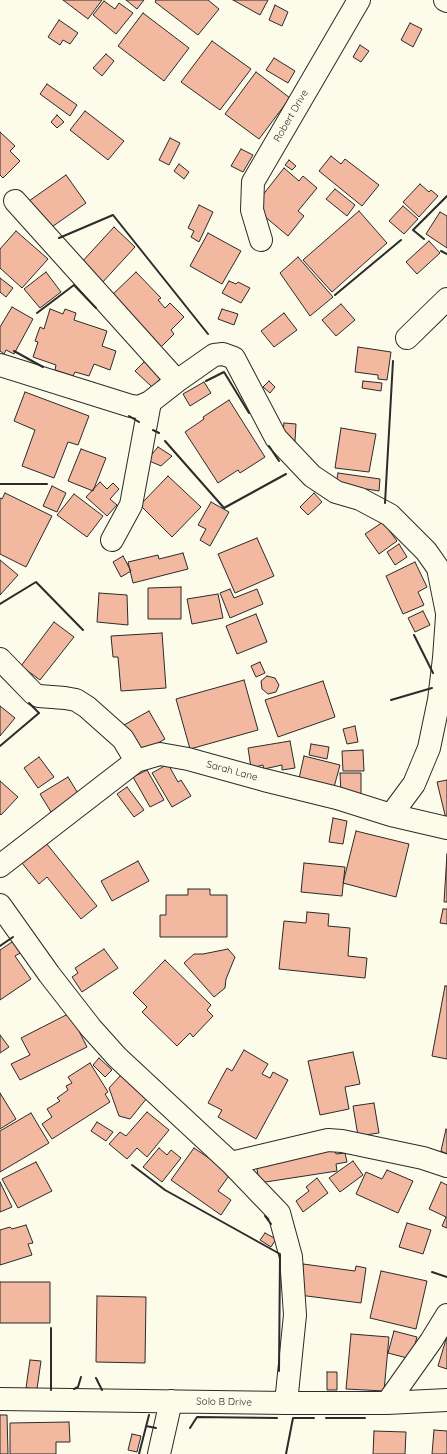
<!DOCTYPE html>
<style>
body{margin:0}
canvas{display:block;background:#fdfbea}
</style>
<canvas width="447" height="1454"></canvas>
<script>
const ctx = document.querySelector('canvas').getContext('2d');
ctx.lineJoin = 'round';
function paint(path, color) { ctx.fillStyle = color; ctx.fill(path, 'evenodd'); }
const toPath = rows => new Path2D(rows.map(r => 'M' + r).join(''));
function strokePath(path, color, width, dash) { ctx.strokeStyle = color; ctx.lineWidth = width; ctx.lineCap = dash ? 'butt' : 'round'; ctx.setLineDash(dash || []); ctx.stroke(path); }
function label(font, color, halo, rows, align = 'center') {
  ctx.font = font + ' Quicksand,sans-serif'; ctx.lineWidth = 3; ctx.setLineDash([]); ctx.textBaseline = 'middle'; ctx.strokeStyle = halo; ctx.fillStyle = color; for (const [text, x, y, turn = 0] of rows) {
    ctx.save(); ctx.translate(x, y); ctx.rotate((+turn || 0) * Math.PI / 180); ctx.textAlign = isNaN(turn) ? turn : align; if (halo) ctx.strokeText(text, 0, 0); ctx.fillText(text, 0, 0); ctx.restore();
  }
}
const building = toPath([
 [63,0,102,0,88,19,63,0],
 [126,0,144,0,137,9,126,0],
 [156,0,208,0,219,9,198,35,155,2,156,0],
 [233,0,268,0,260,15,233,0],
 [104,1,115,9,119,3,133,13,116,34,93,15,104,1],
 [275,5,288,12,282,26,269,20,275,5],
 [143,13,189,48,164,81,118,46,143,13],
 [59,20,78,33,70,44,63,40,60,45,48,37,59,20],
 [410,23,422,29,413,47,401,40,410,23],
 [212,41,251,69,220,110,181,82,212,41],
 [360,45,369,51,361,62,353,57,360,45],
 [106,54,114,61,102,76,93,68,106,54],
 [274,58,295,71,288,83,266,70,274,58],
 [256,72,290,98,259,139,225,114,256,72],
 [47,84,77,105,70,116,40,94,47,84],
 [85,111,124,141,108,160,70,130,85,111],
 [57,115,64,122,57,128,51,122,57,115],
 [0,132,15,146,10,151,20,161,3,178,0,175,0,132],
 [170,138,180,143,169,165,159,160,170,138],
 [241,149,253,155,243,172,231,166,241,149],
 [331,156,341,164,345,159,379,185,362,206,319,171,331,156],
 [289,160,296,166,292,170,285,165,289,160],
 [179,164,189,172,184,179,174,171,179,164],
 [284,168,299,181,303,176,317,188,298,211,304,216,288,236,263,215,262,196,284,168],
 [66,175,86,203,49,229,29,201,66,175],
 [420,184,429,192,431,190,438,196,419,217,403,202,420,184],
 [335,189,355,205,347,216,326,199,335,189],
 [199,205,213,212,199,242,191,237,194,231,188,228,199,205],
 [403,206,418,219,404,234,389,221,403,206],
 [359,211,387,243,332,292,303,260,359,211],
 [440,212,447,216,447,248,426,234,440,212],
 [114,227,135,247,101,284,80,264,114,227],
 [16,231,48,259,22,288,0,268,0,249,16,231],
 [208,233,241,251,222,284,190,266,208,233],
 [429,241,440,253,417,274,406,262,429,241],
 [298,257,333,297,310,316,280,273,298,257],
 [46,272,61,292,40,308,24,289,46,272],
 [136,272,161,298,158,300,165,308,170,303,184,317,171,330,174,334,159,349,109,298,136,272],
 [0,278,13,288,6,297,0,292,0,278],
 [229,281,236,284,238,282,250,288,241,303,222,293,229,281],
 [341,304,355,320,336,336,322,320,341,304],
 [12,307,33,319,14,354,6,350,4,354,0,351,0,327,12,307],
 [50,309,63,314,65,309,76,313,74,320,107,331,102,346,116,351,110,370,94,364,89,376,75,372,73,376,55,370,56,365,33,357,38,342,35,341,40,327,44,329,50,309],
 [222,309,238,314,234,325,218,319,222,309],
 [284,313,297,330,274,347,261,331,284,313],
 [358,347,391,352,387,380,378,379,378,375,355,372,358,347],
 [145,361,162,377,152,387,135,371,145,361],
 [269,381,275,387,270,393,263,387,269,381],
 [363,381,382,383,381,391,362,388,363,381],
 [204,382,211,393,190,406,183,394,204,382],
 [25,392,89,416,78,445,68,442,54,478,22,466,35,430,14,421,25,392],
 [229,400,265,457,240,473,238,470,218,483,185,432,204,419,203,417,229,400],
 [284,423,296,424,295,441,282,440,284,423],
 [341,428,376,434,369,472,335,468,341,428],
 [158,447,172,456,161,466,147,460,158,447],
 [81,449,106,458,93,491,68,481,81,449],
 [338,473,380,479,379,491,336,484,338,473],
 [168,476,201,507,172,537,140,505,168,476],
 [100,482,107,489,113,483,119,489,110,499,117,505,107,516,86,497,100,482],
 [52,486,66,493,57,512,43,506,52,486],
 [5,493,52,516,26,567,0,554,0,498,2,499,5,493],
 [314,493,322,502,308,515,300,507,314,493],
 [74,494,103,516,87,537,57,515,74,494],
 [211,502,229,512,210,546,200,540,206,529,198,525,211,502],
 [383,522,397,541,379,554,365,534,383,522],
 [257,538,274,576,235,593,218,554,257,538],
 [399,544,407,557,395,565,387,552,399,544],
 [183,553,188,569,133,583,128,562,158,555,159,559,183,553],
 [123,556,131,571,121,577,113,562,123,556],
 [0,560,18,575,0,595,0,560],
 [415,562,427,587,418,592,424,605,403,614,386,576,415,562],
 [181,587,181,619,148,619,148,588,181,587],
 [230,589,234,598,257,589,263,604,230,618,220,593,230,589],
 [99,593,127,595,128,625,97,622,99,593],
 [218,594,223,618,192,624,187,599,218,594],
 [423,611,430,625,415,632,408,618,423,611],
 [256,614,267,642,237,654,226,626,256,614],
 [54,622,74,637,40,680,21,666,54,622],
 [162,633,166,688,121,691,118,657,113,657,111,636,162,633],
 [260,662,265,673,256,677,251,666,260,662],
 [267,676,275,678,279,685,276,692,268,694,262,689,261,681,267,676],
 [244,680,258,730,190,749,176,699,244,680],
 [323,681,335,717,278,737,265,700,323,681],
 [0,706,15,718,0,736,0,706],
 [149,711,165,739,140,753,124,725,149,711],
 [355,726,358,742,347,744,343,729,355,726],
 [290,741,295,768,282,770,282,765,264,769,263,765,251,768,248,748,290,741],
 [311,744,329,747,327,759,309,755,311,744],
 [363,750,364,771,343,771,342,751,363,750],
 [304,756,340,765,333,791,298,783,304,756],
 [39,757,54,777,38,788,24,768,39,757],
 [168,764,178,782,181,780,191,796,172,807,152,773,168,764],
 [147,770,164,800,150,807,133,777,147,770],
 [340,773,361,773,361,794,341,795,340,773],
 [68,777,79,795,51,812,40,794,68,777],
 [447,780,447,823,437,782,447,780],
 [0,781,18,797,1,815,0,814,0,781],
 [127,787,144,810,134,817,117,794,127,787],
 [333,818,347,821,343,844,329,842,333,818],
 [356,831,409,844,396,897,343,883,356,831],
 [46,843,97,906,81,919,47,877,39,884,22,863,46,843],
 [447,854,447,902,444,902,447,854],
 [138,861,149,881,112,901,101,881,138,861],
 [304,863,345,867,342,896,301,892,304,863],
 [188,889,210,889,210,895,227,895,227,937,160,937,160,915,166,915,166,895,188,895,188,889],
 [443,909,447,909,447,924,440,923,443,909],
 [307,912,329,914,328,926,350,928,348,956,367,958,365,978,279,969,284,921,306,923,307,912],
 [15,940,22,952,15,956,31,979,0,1000,0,950,15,940],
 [104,949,118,968,82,992,72,977,78,973,75,968,104,949],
 [228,949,235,957,226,979,225,988,214,997,184,963,194,954,203,954,228,949],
 [165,960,211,1005,207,1010,213,1016,193,1037,190,1033,177,1046,142,1012,147,1007,133,993,165,960],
 [445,986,447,986,447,1059,432,1056,445,986],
 [70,1013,87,1047,20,1080,11,1064,30,1055,21,1038,70,1013],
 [0,1035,9,1047,0,1053,0,1035],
 [244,1050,268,1064,262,1074,270,1078,273,1072,288,1080,256,1139,218,1117,222,1110,208,1103,227,1068,232,1071,244,1050],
 [353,1052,360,1084,345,1087,349,1109,320,1115,308,1061,353,1052],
 [99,1058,112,1070,105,1077,93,1065,99,1058],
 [90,1063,108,1092,105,1094,110,1102,52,1139,42,1124,52,1117,47,1109,60,1101,57,1098,68,1090,66,1086,72,1083,68,1077,90,1063],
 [121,1075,147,1098,130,1119,119,1116,109,1088,121,1075],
 [0,1093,16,1119,0,1129,0,1093],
 [374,1103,379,1133,358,1136,353,1106,374,1103],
 [147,1112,169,1130,147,1157,137,1148,127,1159,109,1144,120,1132,126,1136,147,1112],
 [31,1113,49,1143,0,1172,0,1131,31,1113],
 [97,1122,113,1132,106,1141,91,1131,97,1122],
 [446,1129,447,1130,447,1154,441,1151,446,1129],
 [159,1148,167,1155,171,1150,181,1158,162,1182,143,1167,159,1148],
 [194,1148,231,1173,218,1191,231,1200,221,1215,171,1180,194,1148],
 [335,1150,336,1154,345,1153,347,1162,336,1164,337,1171,259,1183,256,1162,335,1150],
 [353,1161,363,1175,340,1192,329,1178,353,1161],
 [36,1162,52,1191,18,1208,2,1179,36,1162],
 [387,1170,413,1181,398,1213,356,1194,366,1172,382,1179,387,1170],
 [317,1178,328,1193,303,1212,296,1201,309,1191,306,1187,317,1178],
 [0,1182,12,1207,0,1212,0,1182],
 [441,1182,447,1185,447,1228,442,1226,446,1217,429,1209,441,1182],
 [407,1223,431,1230,423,1254,399,1247,407,1223],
 [26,1225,33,1243,28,1244,32,1255,0,1265,0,1230,10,1227,12,1229,26,1225],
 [265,1233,276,1239,271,1247,260,1240,265,1233],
 [303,1264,355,1271,356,1266,366,1268,361,1303,299,1295,303,1264],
 [381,1271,427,1281,416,1329,370,1318,381,1271],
 [0,1282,50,1282,50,1323,0,1323,0,1282],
 [97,1296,146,1297,145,1363,96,1362,97,1296],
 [394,1331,417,1337,411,1359,388,1353,394,1331],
 [351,1334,389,1337,384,1391,346,1389,351,1334],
 [447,1336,447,1369,438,1366,447,1336],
 [30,1360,41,1361,37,1389,26,1388,30,1360],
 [327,1372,337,1372,337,1390,327,1390,327,1372],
 [0,1415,7,1415,8,1454,0,1454,0,1415],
 [69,1422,70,1442,56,1442,56,1454,10,1454,10,1423,69,1422],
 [434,1430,447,1431,447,1454,432,1454,434,1430],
 [374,1431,406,1432,405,1454,373,1454,374,1431],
 [132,1434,141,1436,137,1452,128,1450,132,1434]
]);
paint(building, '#f2b8a0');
strokePath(building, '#2b2b2b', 1);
const minor = toPath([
 [15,201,177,381,214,355,223,354,234,358,276,438,312,476,336,492,360,499,390,515,426,551,438,568,447,613],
 [261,240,252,210,253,182,359,0],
 [407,338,447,299],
 [0,365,131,406,139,407,150,402,177,381],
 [112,540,131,505,150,402],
 [0,659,34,694,39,696,65,698,76,700,87,707,123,739,136,761],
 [391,815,414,784,429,748,439,700,444,658,447,616],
 [0,866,136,761,160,754,188,759,264,780,337,798,391,815,447,828],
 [0,905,49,974,91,1028,117,1057,231,1163,279,1213,291,1257,295,1315,286,1403],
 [231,1163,328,1140,342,1141,423,1158,447,1166],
 [0,1399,286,1403,387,1403,447,1400],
 [387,1403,431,1341,447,1315],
 [159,1454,171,1401]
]);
const major = toPath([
 [445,0,447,1]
]);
strokePath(minor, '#2b2b2b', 24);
strokePath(major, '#2b2b2b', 24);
strokePath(minor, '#fdfbea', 22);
strokePath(major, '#fdfbea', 22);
strokePath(toPath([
 [59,238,113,215,208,334],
 [424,239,413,230,447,196],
 [441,251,447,254],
 [335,295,401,240],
 [37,313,74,285,96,308],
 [14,351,43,367],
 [206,381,224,372,249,413],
 [129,416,139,422],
 [153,430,159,433],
 [165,441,224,508,286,474],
 [269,446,279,461],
 [0,484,47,484],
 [385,503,393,361],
 [0,604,36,582,83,630],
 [414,635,433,673],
 [391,700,432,688],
 [0,746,39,713,29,703],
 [0,946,13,937],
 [132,1165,165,1190,280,1254],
 [265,1216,271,1224],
 [432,1272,447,1277],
 [51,1328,51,1390],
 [279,1371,280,1255],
 [96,1378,102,1390],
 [74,1389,78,1387,81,1377],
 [326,1418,365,1418],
 [146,1426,156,1428],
 [190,1428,197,1417,277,1418],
 [139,1454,149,1415],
 [286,1454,293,1418,314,1418]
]), '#2b2b2b', 2);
label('10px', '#2b2b2b', '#fdfbea', [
 ["Robert Drive",291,116,-60],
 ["Sarah Lane",232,771,15],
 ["Solo B Drive",224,1402,1]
]);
</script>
